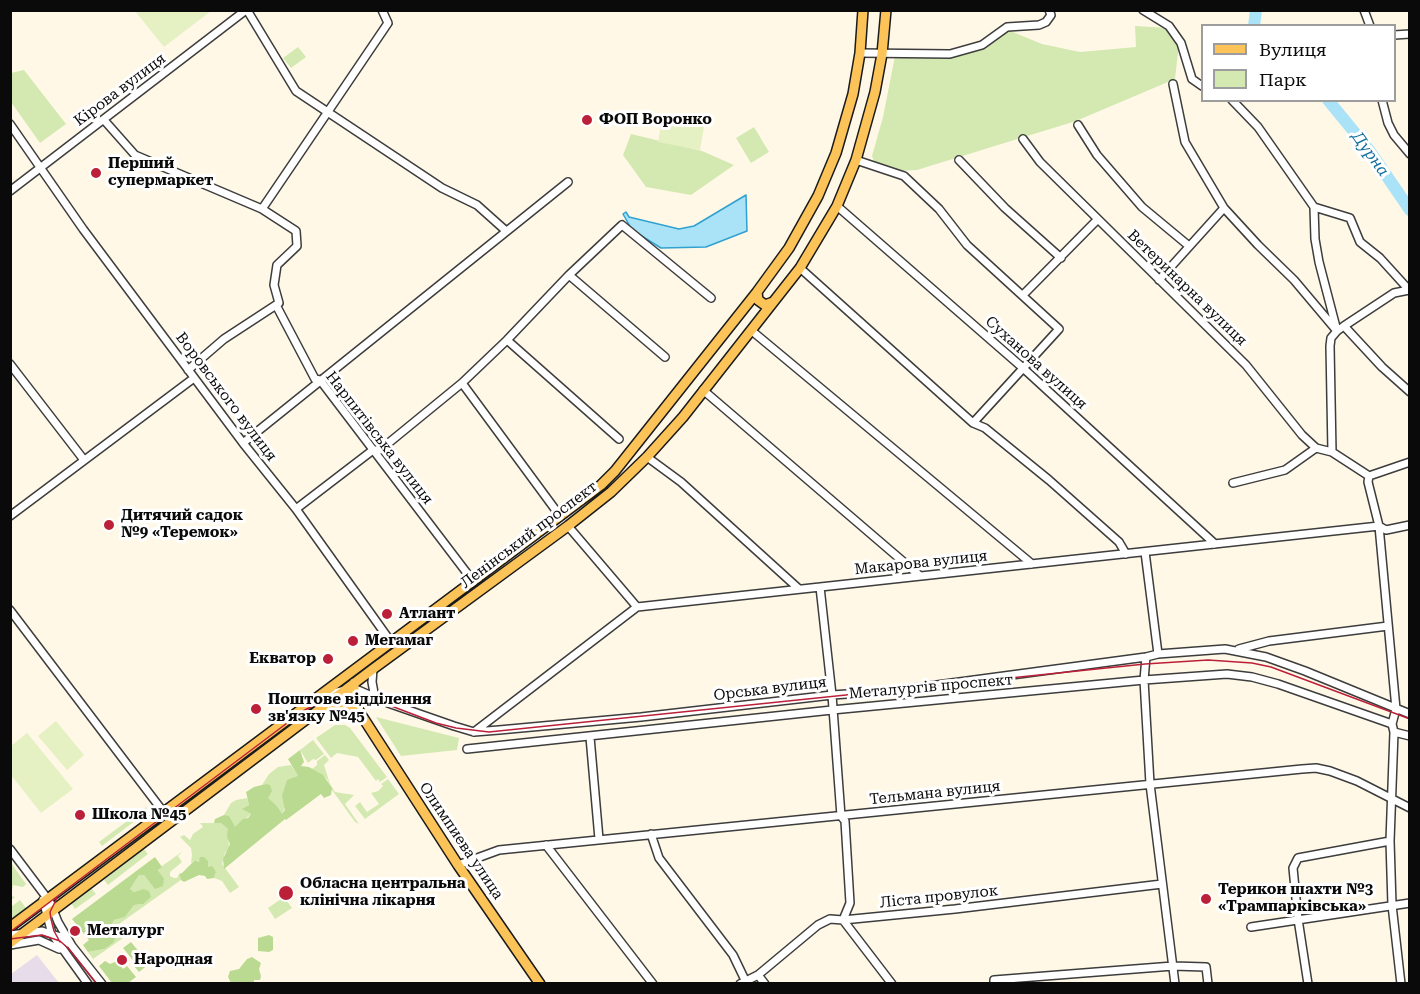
<!DOCTYPE html>
<meta charset="utf-8">
<style>
body{margin:0}
#map{position:relative;width:1420px;height:994px;overflow:hidden;background:#fff8e7;font-family:"Roboto Serif",serif}
canvas{display:block}
.frame{position:absolute;inset:0;border:12px solid #0a0a0a;pointer-events:none}
.legend{position:absolute;left:1201px;top:24px;width:195px;height:78px;box-sizing:border-box;background:#fff;border:2px solid #9d9d9d;margin:0;padding:8px 10px;list-style:none;font-size:18px;color:#0a0a0a}
.legend li{display:flex;align-items:center;gap:12px;height:30px}
.legend b{width:30px;border:2px solid #9d9d9d}
</style>
<div id="map">
<canvas width="1420" height="994"></canvas>
<div class="frame"></div>
<ul class="legend">
<li><b style="height:8px;background:#fcc359"></b>Вулиця</li>
<li><b style="height:16px;background:#d4e9b1"></b>Парк</li>
</ul>
</div>
<script>
const ctx = document.querySelector('canvas').getContext('2d');
ctx.lineJoin = 'round';
function paint(path, color) { ctx.fillStyle = color; ctx.fill(path, 'evenodd'); }
const toPath = rows => new Path2D(rows.map(r => 'M' + r).join(''));
function strokePath(path, color, width, dash) { ctx.strokeStyle = color; ctx.lineWidth = width; ctx.lineCap = dash ? 'butt' : 'round'; ctx.setLineDash(dash || []); ctx.stroke(path); }
function label(font, color, halo, rows, align = 'center') {
  ctx.font = font + ' "Roboto Serif",serif'; ctx.lineWidth = 6; ctx.setLineDash([]); ctx.textBaseline = 'middle'; ctx.strokeStyle = halo; ctx.fillStyle = color; for (const [text, x, y, turn = 0] of rows) {
    ctx.save(); ctx.translate(x, y); ctx.rotate((+turn || 0) * Math.PI / 180); ctx.textAlign = isNaN(turn) ? turn : align; if (halo) ctx.strokeText(text, 0, 0); ctx.fillText(text, 0, 0); ctx.restore();
  }
}
paint(toPath([
 [37,955,59,983,11,983,11,974]
]), '#e7ddea');
paint(toPath([
 [1135,26,1169,28,1179,44,1175,79,1076,121,917,170,898,171,875,164,872,156,883,117,895,56,951,57,984,48,1008,30,1042,44,1080,52,1136,47],
 [298,47,306,57,291,68,283,58],
 [24,70,66,124,40,143,11,102,11,73],
 [754,127,769,152,751,163,736,138],
 [631,134,702,151,734,165,691,195,646,187,623,155],
 [376,717,459,738,457,750,401,756],
 [335,725,345,725,350,728,387,777,380,782,378,779,376,781,358,757,337,753,331,758,316,738],
 [313,740,324,754,316,760,313,759,308,763,300,750],
 [325,755,329,760,324,765,330,784,335,792,354,795,345,804,359,824,355,822,332,790,327,779,312,769,317,765,317,761],
 [291,765,298,776,282,815,277,806,267,798,266,784,262,785,269,774,278,767],
 [388,779,399,794,365,819,355,806,360,802,367,812,379,804,371,793,378,791,383,786,381,784],
 [247,798,249,805,243,809,251,814,235,828,224,815,231,803,236,800],
 [146,807,148,811,102,846,99,842],
 [200,823,221,823,228,829,229,848,225,853,222,864,239,887,230,893,222,881,214,878,216,872,208,867,207,864,195,860,191,863,192,855,191,848,180,837,184,835,190,840,193,834,203,827],
 [143,848,148,854,108,885,104,880],
 [183,851,178,856,182,862,170,872,170,876,174,878,177,878,179,874,181,880,119,924,126,936,93,959,88,952,104,949,114,920,125,917,134,905,143,904,143,889,134,892,130,889,139,875,144,875,150,882,164,881,158,869],
 [11,863,26,884,23,887,13,885,11,896,15,897,11,900],
 [91,888,96,894,75,909,71,903],
 [284,897,292,908,275,919,268,908],
 [20,900,26,908,11,920,11,907]
]), '#d4e9b1');
paint(toPath([
 [300,750,304,762,301,766,309,767,323,775,332,788,331,795,324,798,321,794,286,820,285,819,224,869,223,859,230,844,227,837,228,829,221,823,214,823,215,819,224,815,229,816,235,827,243,819,248,818,251,814,242,809,249,805,246,792,254,787,266,784,270,785,272,791,268,798,277,806,282,814,285,810,282,796,287,780,298,776,288,759],
 [155,857,162,867,158,870,164,879,163,886,155,889,144,875,139,875,130,889,134,892,143,889,149,891,151,897,143,904,134,905,125,917,114,920,111,927,116,937,113,943,104,949,88,952,83,945,89,940,72,919],
 [200,857,204,857,208,861,208,867,212,866,216,872,214,878,207,879,205,876,199,875,184,882,181,880,179,874,182,873,195,860,199,862],
 [269,935,273,937,273,950,269,952,258,951,258,938],
 [131,942,149,964,139,972,134,966,136,964,123,948],
 [252,957,261,963,259,969,261,976,260,980,254,980,254,983,231,983,228,977,230,971,239,969,247,959],
 [105,961,110,964,117,961,123,969,127,966,136,977,128,983,112,983,99,966]
]), '#b9da90');
paint(toPath([
 [211,11,164,47,135,11,211,10],
 [662,119,704,127,700,150,658,142],
 [56,721,84,755,67,770,38,736],
 [27,733,73,789,41,813,11,775,11,746]
]), '#e5f0c3');
const water = toPath([
 [746,195,747,231,706,247,661,248,632,230,623,214,626,212,629,217,679,229,694,226,746,195]
]);
paint(water, '#aae3f7');
strokePath(water, '#30a1d0', 1.5);
strokePath(toPath([
 [1254,26,1256,10],
 [1328,100,1369,150,1410,210]
]), '#aae3f7', 12);
const minor = toPath([
 [247,10,296,91,442,188,477,205,505,230],
 [1143,10,1169,26,1181,43,1192,79,1202,86],
 [1364,10,1370,26],
 [1394,35,1410,34],
 [860,53,950,54,982,45,1007,27,1039,25,1046,22,1051,15,1049,10],
 [1173,84,1185,142,1224,208,1258,245,1294,280,1337,331,1344,326,1382,367,1410,392],
 [1232,100,1258,127,1314,207,1350,218,1360,242,1380,258,1410,291],
 [1382,100,1388,123,1394,135,1410,154],
 [104,120,135,155,262,209,296,231,297,246,277,265,274,285,279,303,276,305],
 [10,124,83,229,243,443,296,509,391,642],
 [1078,125,1097,155,1142,207,1189,246],
 [1023,139,1040,162,1246,365,1302,435,1316,448,1332,452,1369,476,1368,482,1379,526,1396,709,1392,724,1394,732,1390,841,1392,905,1401,984],
 [856,160,904,176,939,209,967,245,1059,329,973,423],
 [959,160,1005,208,1061,258],
 [10,191,246,10],
 [837,206,1023,368,1215,544],
 [1314,207,1315,239,1319,262,1337,331,1331,338,1330,346,1332,452],
 [262,209,388,23,382,10],
 [800,268,973,423,985,428,1049,480,1119,542,1126,554],
 [569,275,665,357],
 [1159,280,1224,208],
 [1023,295,1097,220],
 [276,305,315,379,320,380,473,581],
 [1344,326,1394,293,1409,290],
 [752,331,1032,564],
 [507,340,619,439],
 [10,364,84,460],
 [188,370,224,339,276,305],
 [462,383,560,516],
 [703,390,920,576],
 [243,443,568,182],
 [647,457,681,482,799,589],
 [1369,476,1410,462],
 [1233,483,1285,470,1316,448],
 [296,509,373,450,380,450,462,383,507,340,569,275,622,225,711,298],
 [10,516,194,378],
 [568,526,637,607],
 [1145,552,1158,654],
 [820,587,832,695,841,816,845,821,850,903,843,920,892,984],
 [10,610,171,822],
 [1239,649,1269,641,1388,626],
 [1146,657,1144,680,1150,784,1175,984],
 [373,669,372,682,374,693,379,698],
 [324,695,346,690,358,690,388,703,454,726,474,732,499,730,641,717,832,695,892,691,1146,657,1158,654,1225,649,1266,657,1305,671,1410,714],
 [474,732,637,607,1379,526,1386,530,1410,525],
 [1394,732,1410,736],
 [590,737,599,839],
 [467,749,832,710,1144,680,1227,674,1252,677,1278,684,1392,724],
 [651,834,659,858,733,955,745,980],
 [546,845,653,984],
 [10,849,50,902,58,922,72,946,102,984],
 [458,865,499,850,1302,769,1316,768,1330,771,1357,781,1410,808],
 [43,900,52,934,88,984],
 [1251,927,1410,903],
 [10,935,42,931,61,937,68,943],
 [10,945,39,940,59,949],
 [758,975,765,984],
 [740,984,758,975,818,925,830,919,843,920,955,909,1162,884],
 [994,984,994,980,1173,966,1206,967,1208,984],
 [1308,984,1298,919,1293,868,1298,858,1390,841]
]);
const major = toPath([
 [757,292,758,300,765,305,773,302],
 [354,683,354,700,360,713,458,865,540,984],
 [326,707,344,705,358,711],
 [10,927,560,516,601,485,615,471,757,292,789,248,818,196,836,153,853,94,860,53,863,10],
 [10,943,373,669,568,526,611,492,647,457,683,417,800,268,837,206,856,160,875,92,882,54,886,10]
]);
strokePath(minor, '#3d3d3d', 10);
strokePath(major, '#1b1b1b', 12);
strokePath(minor, '#fff', 7);
strokePath(major, '#fcc359', 9);
strokePath(toPath([
 [57,898,50,912,51,919,54,931,60,942],
 [10,932,303,711,326,699,338,696,365,696,436,723,456,728,489,732,1145,664,1208,660,1252,663,1271,667,1410,719],
 [10,939,42,935,60,941,69,949,97,984]
]), '#bc2038', 1.5);
for (const [x, y, r, color] of [
 [587,120,6,"#bc2038"],
 [96,173,6,"#bc2038"],
 [109,525,6,"#bc2038"],
 [387,614,6,"#bc2038"],
 [353,641,6,"#bc2038"],
 [328,659,6,"#bc2038"],
 [256,709,6,"#bc2038"],
 [80,815,6,"#bc2038"],
 [286,893,8,"#bc2038"],
 [1206,899,6,"#bc2038"],
 [75,931,6,"#bc2038"],
 [122,960,6,"#bc2038"]
]) { const dot = new Path2D(); dot.arc(x, y, r, 0, 2 * Math.PI); ctx.fillStyle = color; ctx.fill(dot); strokePath(dot, '#fff', 2); }
label('15px', '#0a0a0a', '#fff', [
 ["Кірова вулиця",120,90,-37],
 ["Ветеринарна вулиця",1187,288,44],
 ["Суханова вулиця",1036,363,42],
 ["Воровського вулиця",226,397,53],
 ["Нарпитівська вулиця",379,438,52],
 ["Ленінський проспект",529,535,-37],
 ["Макарова вулиця",921,563,-6],
 ["Металургів проспект",931,687,-5],
 ["Орська вулиця",770,689,-7],
 ["Тельмана вулиця",935,793,-6],
 ["Олимпиева улица",461,841,56],
 ["Ліста провулок",939,897,-6]
]);
label('bold 15px', '#0a0a0a', '#fff', [
 ["ФОП Воронко",599,120],
 ["Перший",108,164],
 ["супермаркет",108,181],
 ["Дитячий садок",121,516],
 ["№9 «Теремок»",121,533],
 ["Атлант",399,614],
 ["Мегамаг",365,641],
 ["Екватор",316,659,"right"],
 ["Поштове відділення",268,700],
 ["зв'язку №45",268,717],
 ["Школа №45",92,815],
 ["Обласна центральна",300,884],
 ["клінічна лікарня",300,901],
 ["Терикон шахти №3",1218,890],
 ["«Трампарківська»",1218,907],
 ["Металург",87,931],
 ["Народная",134,960]
], 'left');
label('italic 16px', '#126f9d', '#fff', [
 ["Дурна",1370,154,54]
]);
</script>
